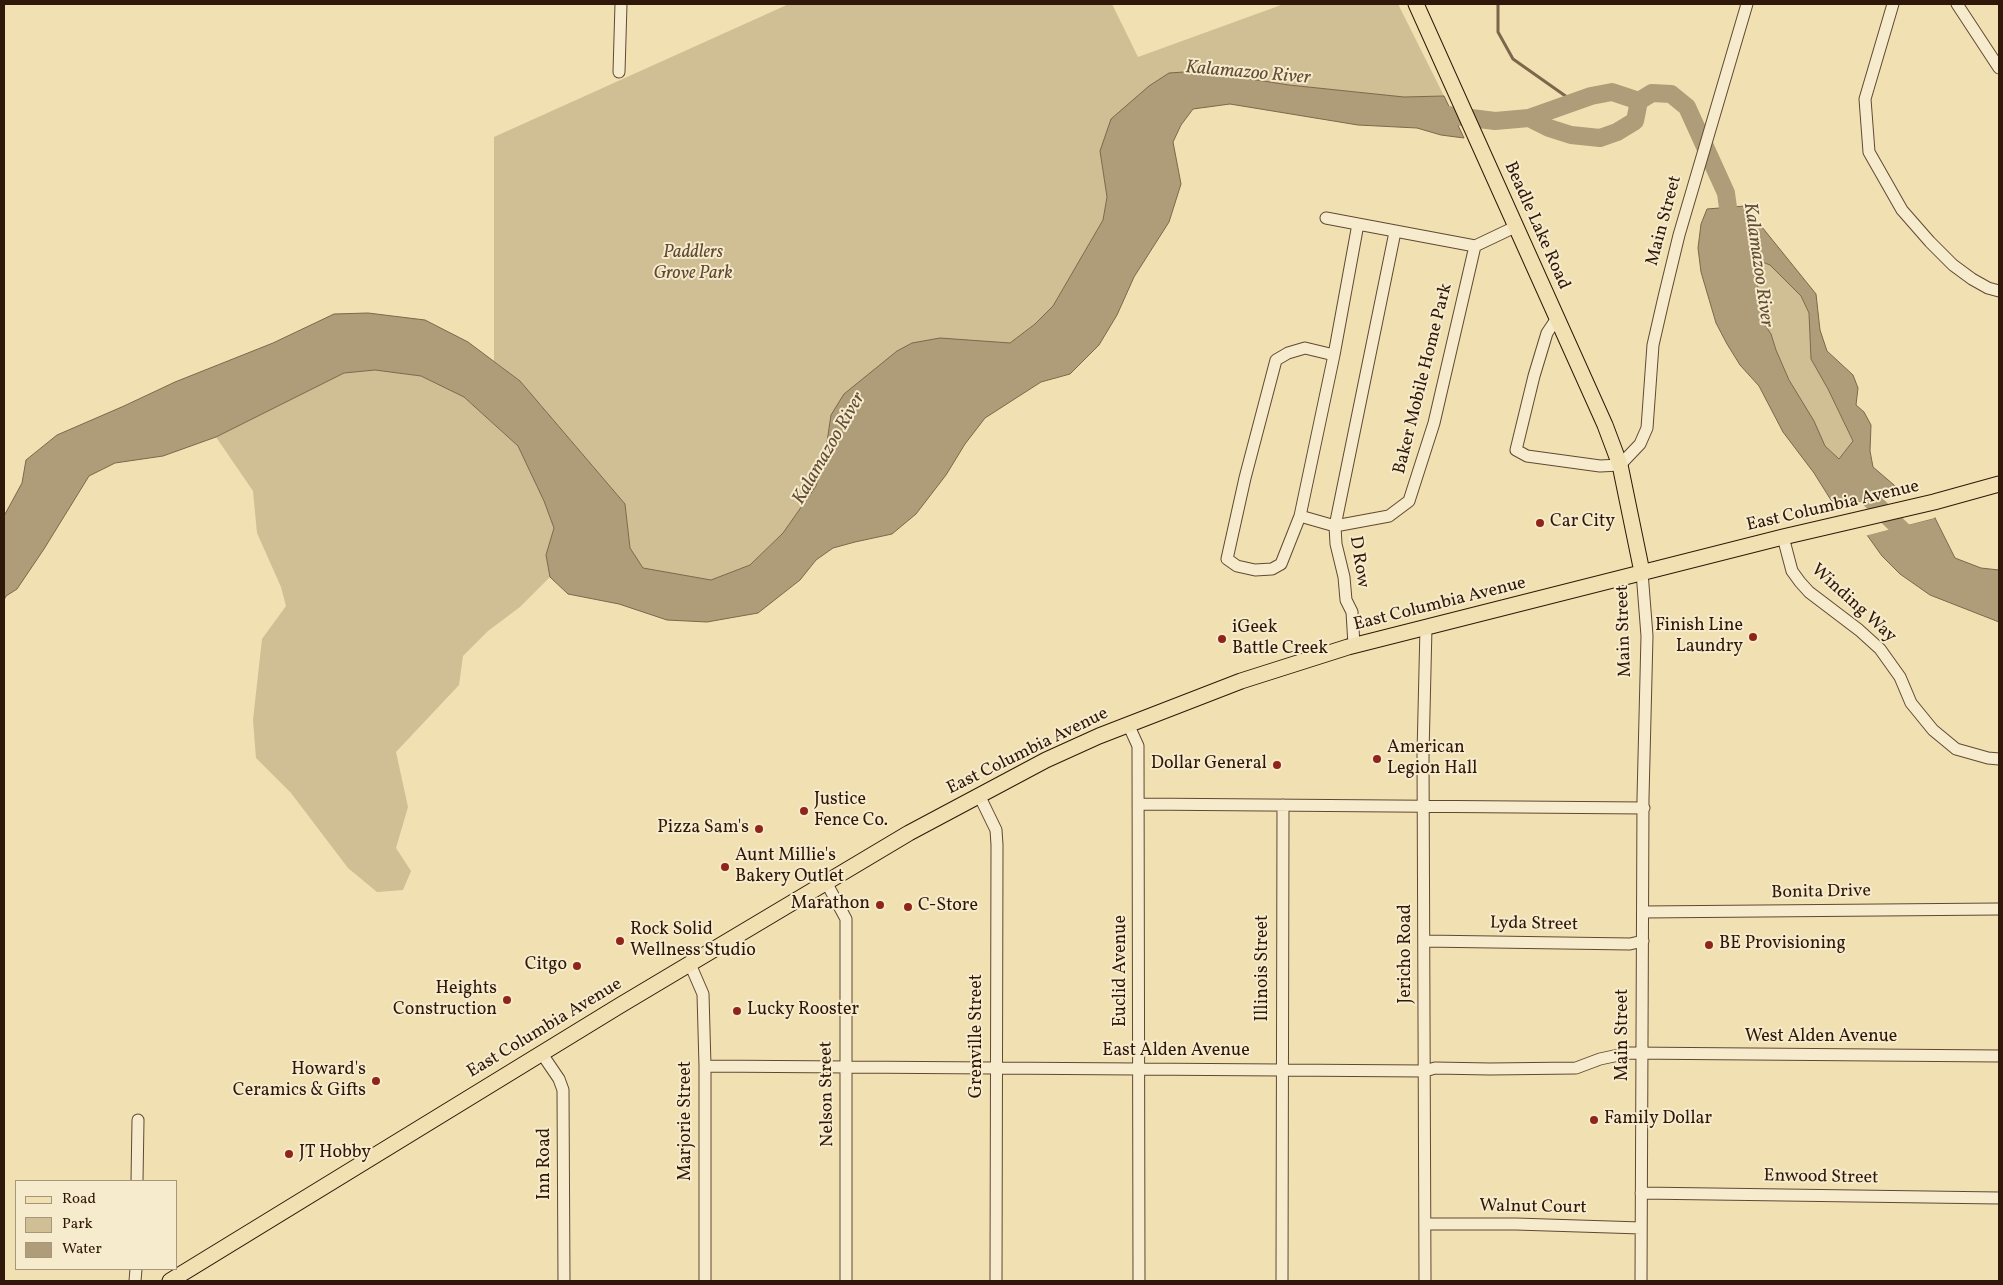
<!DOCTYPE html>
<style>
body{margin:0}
#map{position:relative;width:2003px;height:1285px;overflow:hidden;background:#f1e0b1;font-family:Vollkorn,serif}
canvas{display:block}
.frame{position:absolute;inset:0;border:5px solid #2f1709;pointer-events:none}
.legend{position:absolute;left:15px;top:1180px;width:162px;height:90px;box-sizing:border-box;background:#f6ebcc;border:1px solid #a6967e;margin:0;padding:6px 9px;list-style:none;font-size:15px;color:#2f1709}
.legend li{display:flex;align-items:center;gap:10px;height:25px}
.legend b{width:25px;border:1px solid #a6967e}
</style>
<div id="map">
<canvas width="2003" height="1285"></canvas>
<div class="frame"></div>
<ul class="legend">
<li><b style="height:6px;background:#f1e0b1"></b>Road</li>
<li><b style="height:14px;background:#d0be94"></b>Park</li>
<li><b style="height:14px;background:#af9c78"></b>Water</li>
</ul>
</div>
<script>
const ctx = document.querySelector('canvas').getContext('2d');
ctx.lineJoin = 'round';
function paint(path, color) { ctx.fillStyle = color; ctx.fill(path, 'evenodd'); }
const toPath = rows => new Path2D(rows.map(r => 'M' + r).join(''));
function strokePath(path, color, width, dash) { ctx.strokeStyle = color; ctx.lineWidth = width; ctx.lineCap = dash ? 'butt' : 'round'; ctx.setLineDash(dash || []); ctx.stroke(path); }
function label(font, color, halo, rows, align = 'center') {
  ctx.font = font + ' Vollkorn,serif'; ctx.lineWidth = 4; ctx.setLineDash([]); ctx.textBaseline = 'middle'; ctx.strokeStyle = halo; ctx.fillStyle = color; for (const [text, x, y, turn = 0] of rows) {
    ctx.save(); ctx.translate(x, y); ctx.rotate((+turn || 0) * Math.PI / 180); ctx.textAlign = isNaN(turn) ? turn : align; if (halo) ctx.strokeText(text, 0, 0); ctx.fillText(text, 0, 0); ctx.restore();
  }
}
paint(toPath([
 [789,4,1112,4,1138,57,1284,4,1398,4,1444,96,1404,97,1289,85,1199,71,1100,151,1107,197,1103,220,1053,306,1035,324,1010,343,831,415,827,442,816,486,783,533,750,565,711,580,665,573,643,568,630,548,625,504,520,381,494,361,494,137],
 [1757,260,1770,265,1801,296,1809,313,1811,359,1828,389,1853,442,1839,459,1825,446,1789,380,1776,350,1771,334,1763,322,1762,306,1758,295],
 [375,370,421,376,464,397,518,446,544,501,554,528,546,555,550,577,520,607,488,631,463,656,459,685,396,752,408,807,396,848,411,871,403,890,377,892,348,868,291,793,256,758,253,720,262,639,286,606,281,587,257,533,253,491,216,437,344,373]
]), '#d0be94');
const water = toPath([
 [1199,71,1289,85,1404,97,1444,96,1464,138,1441,135,1417,128,1358,125,1230,104,1193,109,1181,125,1173,142,1181,184,1169,222,1134,277,1117,315,1099,345,1070,374,1041,382,985,418,965,444,946,475,916,514,892,534,855,542,833,548,816,560,800,580,758,613,707,622,667,620,619,604,568,594,550,577,546,555,554,528,544,501,518,446,464,397,421,376,375,370,344,373,216,437,163,456,115,463,89,476,44,549,17,589,6,596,4,600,4,516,22,483,26,460,57,435,124,406,175,382,273,343,334,314,368,313,425,320,468,342,520,381,625,504,630,548,643,568,711,580,750,565,783,533,816,486,827,442,831,415,844,394,897,351,912,343,940,338,1010,343,1035,324,1053,306,1103,220,1107,197,1100,151,1111,119,1149,86,1169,73,1199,71],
 [1745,206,1816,294,1820,330,1827,351,1853,375,1858,388,1856,405,1864,412,1871,425,1870,451,1873,467,1901,491,1836,508,1814,473,1783,432,1759,386,1740,365,1727,344,1716,323,1701,272,1698,248,1701,224,1707,209,1745,206],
 [1757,260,1770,265,1801,296,1809,313,1811,359,1828,389,1853,441,1839,459,1825,446,1814,421,1789,380,1776,350,1771,334,1763,322,1762,306,1758,295,1757,260],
 [1935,518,1955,558,1981,568,1999,570,1999,622,1930,595,1900,574,1882,556,1867,535,1935,518]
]);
paint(water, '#af9c78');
strokePath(water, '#7c674c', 1);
paint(toPath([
 [1901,491,1903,491,1902,494,1837,511,1834,509],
 [1933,516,1935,518,1865,536,1867,533]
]), '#f1e0b1');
strokePath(toPath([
 [1498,4,1498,32,1513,59,1574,102]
]), '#7c674c', 3);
strokePath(toPath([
 [1431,113,1495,121,1529,118,1549,128,1571,135,1600,138,1617,132,1635,121,1639,101,1652,93,1671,94,1687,107,1726,193,1731,230],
 [1529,118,1591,96,1612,92,1639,101],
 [1853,482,1915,543]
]), '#af9c78', 18);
const minor = toPath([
 [1893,4,1865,99,1869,152,1902,210,1930,242,1953,265,1972,279,1988,288,1999,291],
 [1957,4,1999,68],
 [619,72,621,4],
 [1326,218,1475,246,1515,227],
 [1557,318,1547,333,1534,376,1516,450,1527,456,1600,466,1620,465,1640,444,1647,428,1653,345,1664,297,1679,235,1747,4],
 [1334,355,1305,348,1288,353,1276,360,1245,478,1227,559,1237,566,1255,570,1272,569,1281,564,1300,516,1334,355,1358,224],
 [1300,516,1335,526,1389,516,1409,501,1434,423,1475,246],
 [1783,537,1792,571,1800,582,1809,592,1859,630,1880,649,1900,677,1911,703,1933,730,1956,749,1988,758,1999,759],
 [1354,645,1352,612,1346,600,1344,577,1336,544,1335,526,1395,232],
 [1128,724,1138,746,1139,1281],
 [979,795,996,830,997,845,996,1281],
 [1139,804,1644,808],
 [826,882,846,919,846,1281],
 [1643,912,1999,909],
 [1424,941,1630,944,1643,941],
 [690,964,703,994,705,1066,705,1281],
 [542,1054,559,1079,563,1090,564,1281],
 [705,1066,1425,1071,1435,1068,1490,1069,1576,1068,1600,1059,1628,1053,1999,1056],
 [137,1181,138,1120],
 [1641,1193,1999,1198],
 [1425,1224,1516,1224,1641,1228],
 [135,1281,136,1269],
 [1282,1281,1283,805],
 [1425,1281,1423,754,1426,627],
 [1641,1281,1643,798,1647,636,1642,572]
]);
const major = toPath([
 [1416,4,1605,425,1620,465,1642,572],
 [170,1281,619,1006,909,833,1046,760,1099,736,1241,681,1348,647,1783,537,1934,502,1999,484]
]);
strokePath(minor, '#604933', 13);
strokePath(major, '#2f1709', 17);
strokePath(minor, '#f6ebcc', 11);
strokePath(major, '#f1e0b1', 15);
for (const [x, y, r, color] of [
 [1540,523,5,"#8f2418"],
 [1753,637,5,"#8f2418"],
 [1222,639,5,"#8f2418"],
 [1377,759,5,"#8f2418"],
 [1277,765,5,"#8f2418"],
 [804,811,5,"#8f2418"],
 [759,829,5,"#8f2418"],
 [725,867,5,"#8f2418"],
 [880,905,5,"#8f2418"],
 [908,907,5,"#8f2418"],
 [620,941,5,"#8f2418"],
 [1709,945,5,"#8f2418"],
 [577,966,5,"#8f2418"],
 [507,1000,5,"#8f2418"],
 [737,1011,5,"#8f2418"],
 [376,1081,5,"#8f2418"],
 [1594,1120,5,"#8f2418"],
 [289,1154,5,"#8f2418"]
]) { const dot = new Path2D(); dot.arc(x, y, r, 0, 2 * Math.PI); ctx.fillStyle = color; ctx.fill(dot); strokePath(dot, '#f6ebcc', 2); }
label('18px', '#2f1709', '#f6ebcc', [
 ["Main Street",1665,221,-75],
 ["Beadle Lake Road",1536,226,66],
 ["Baker Mobile Home Park",1424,379,-76],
 ["East Columbia Avenue",1833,507,-13],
 ["D Row",1358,562,81],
 ["Winding Way",1853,604,42],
 ["East Columbia Avenue",1440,605,-14],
 ["Main Street",1625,631,-92],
 ["East Columbia Avenue",1028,752,-26],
 ["Bonita Drive",1821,893,-1],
 ["Lyda Street",1534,925,1],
 ["Jericho Road",1407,954,-90],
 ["Illinois Street",1264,968,-90],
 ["Euclid Avenue",1122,971,-90],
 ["East Columbia Avenue",545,1029,-31],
 ["Main Street",1624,1035,-90],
 ["Grenville Street",978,1036,-90],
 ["West Alden Avenue",1821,1038],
 ["East Alden Avenue",1176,1052],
 ["Nelson Street",828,1094,-91],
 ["Marjorie Street",687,1121,-90],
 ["Inn Road",546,1164,-90],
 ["Enwood Street",1821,1178,1],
 ["Walnut Court",1533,1208,1]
]);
label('italic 18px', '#5f4933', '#f6ebcc', [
 ["Paddlers",693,254],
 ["Grove Park",693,275]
]);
label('18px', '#2f1709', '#f6ebcc', [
 ["Car City",1550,523],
 ["Finish Line",1743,627,"right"],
 ["Laundry",1743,648,"right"],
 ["iGeek",1232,629],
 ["Battle Creek",1232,650],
 ["American",1387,749],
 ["Legion Hall",1387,770],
 ["Dollar General",1267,765,"right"],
 ["Justice",814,801],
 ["Fence Co.",814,822],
 ["Pizza Sam's",749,829,"right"],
 ["Aunt Millie's",735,857],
 ["Bakery Outlet",735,878],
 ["Marathon",870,905,"right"],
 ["C-Store",918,907],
 ["Rock Solid",630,931],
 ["Wellness Studio",630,952],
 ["BE Provisioning",1719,945],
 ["Citgo",567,966,"right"],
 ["Heights",497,990,"right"],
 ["Construction",497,1011,"right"],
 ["Lucky Rooster",747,1011],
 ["Howard's",366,1071,"right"],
 ["Ceramics & Gifts",366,1092,"right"],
 ["Family Dollar",1604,1120],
 ["JT Hobby",299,1154]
], 'left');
label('italic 19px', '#624c35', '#f6ebcc', [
 ["Kalamazoo River",1248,74,5],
 ["Kalamazoo River",1757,265,82],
 ["Kalamazoo River",830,449,-60]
]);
</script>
